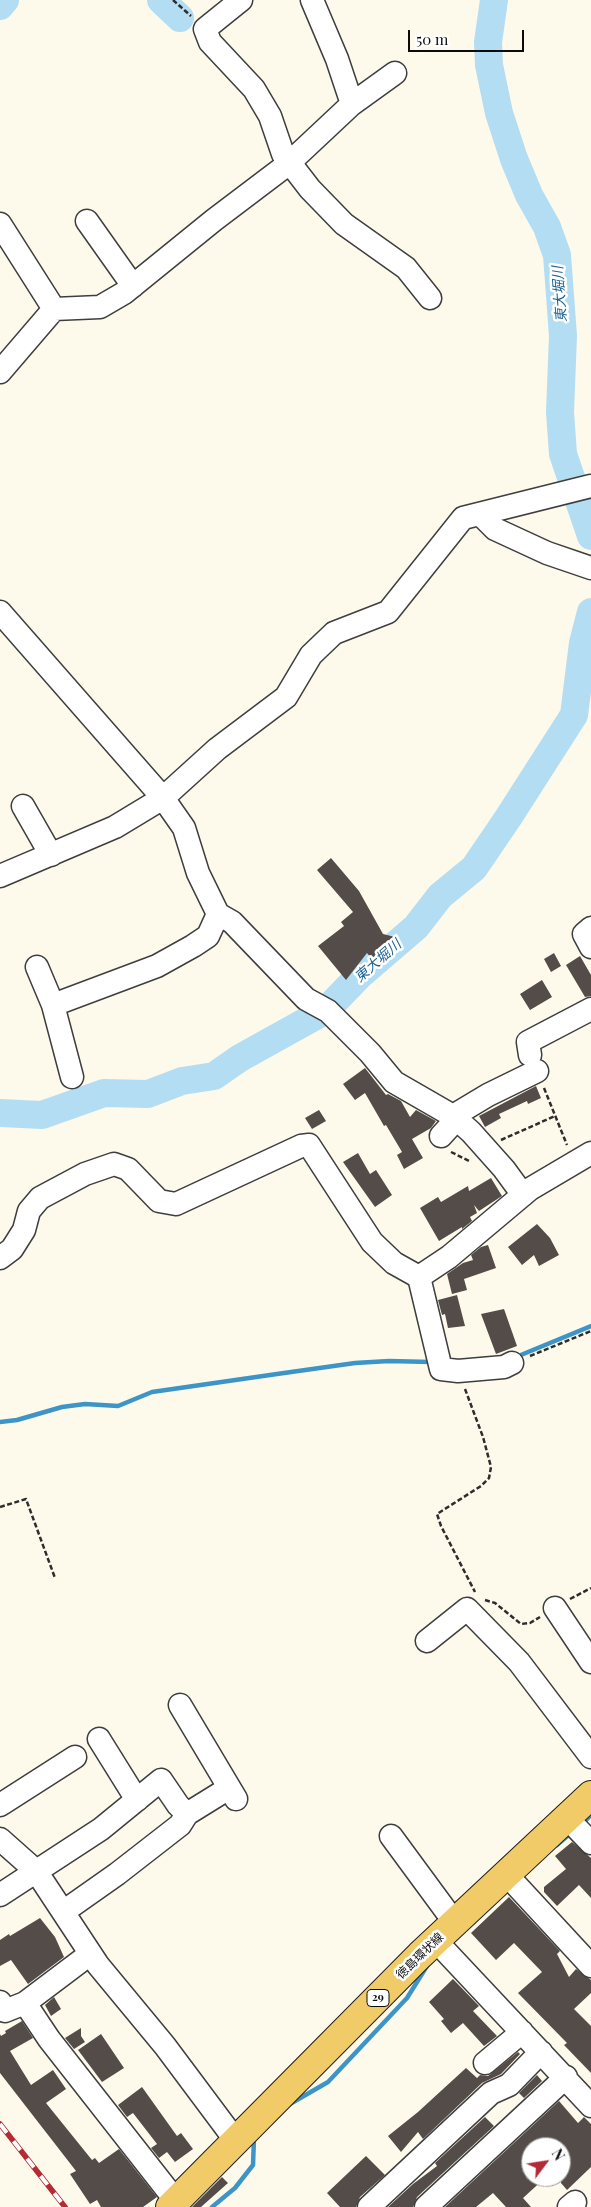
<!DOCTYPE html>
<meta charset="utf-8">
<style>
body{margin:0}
#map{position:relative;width:591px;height:2207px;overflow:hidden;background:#fefaeb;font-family:"Playfair Display",serif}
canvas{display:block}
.north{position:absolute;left:521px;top:2137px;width:50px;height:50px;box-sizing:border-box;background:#fff;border:1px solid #9d9d9d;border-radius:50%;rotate:59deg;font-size:14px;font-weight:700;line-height:20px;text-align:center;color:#0b0b0b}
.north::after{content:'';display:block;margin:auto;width:18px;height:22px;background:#b42b36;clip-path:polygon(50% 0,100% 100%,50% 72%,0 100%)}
.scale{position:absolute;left:408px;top:30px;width:116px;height:22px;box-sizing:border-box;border:2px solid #0b0b0b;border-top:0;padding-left:6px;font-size:15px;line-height:18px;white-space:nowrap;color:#0b0b0b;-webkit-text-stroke:4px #fff;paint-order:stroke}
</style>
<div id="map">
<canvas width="591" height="2207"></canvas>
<div class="north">N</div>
<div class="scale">50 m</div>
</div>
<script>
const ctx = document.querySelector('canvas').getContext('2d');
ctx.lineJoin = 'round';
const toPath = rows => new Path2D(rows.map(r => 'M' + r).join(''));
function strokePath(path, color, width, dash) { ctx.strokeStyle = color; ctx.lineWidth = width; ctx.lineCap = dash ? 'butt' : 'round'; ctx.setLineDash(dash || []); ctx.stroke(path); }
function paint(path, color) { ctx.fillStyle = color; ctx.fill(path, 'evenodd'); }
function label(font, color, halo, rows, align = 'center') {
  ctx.font = font + ' "Playfair Display","Noto Sans JP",serif'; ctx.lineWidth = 5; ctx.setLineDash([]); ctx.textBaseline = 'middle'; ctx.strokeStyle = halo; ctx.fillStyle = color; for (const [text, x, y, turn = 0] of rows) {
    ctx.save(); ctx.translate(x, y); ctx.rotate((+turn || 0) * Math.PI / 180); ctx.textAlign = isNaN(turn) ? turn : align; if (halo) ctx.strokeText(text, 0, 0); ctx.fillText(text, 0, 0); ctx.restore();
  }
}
strokePath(toPath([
 [516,1357,591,1326],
 [0,1422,17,1420,62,1407,85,1404,118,1406,152,1392,277,1374,355,1363,389,1361,431,1362],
 [582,1824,591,1815],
 [557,1845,572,1832],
 [290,2104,328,2082,407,1998,427,1966],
 [212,2207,235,2188,253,2165,254,2138]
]), '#3d94c6', 4.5);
strokePath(toPath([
 [161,0,180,18],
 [494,0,488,42,489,65,499,113,514,159,529,195,547,227,557,255,563,336,560,412,563,454,591,536],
 [0,6,5,0],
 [0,1113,42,1115,104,1093,148,1094,182,1081,214,1076,240,1058,321,1013,333,1003,359,976,416,927,440,896,474,868,508,818,574,715,583,643,591,612]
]), '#b3ddf2', 28);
paint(toPath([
 [331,858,359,891,383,934,395,937,373,960,367,953,346,980,318,946,344,926,341,922,353,912,317,870],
 [554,953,561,966,551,972,544,959],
 [580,956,591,975,591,996,585,997,566,965],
 [542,980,552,997,530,1010,520,994],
 [365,1068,386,1095,388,1094,401,1101,410,1117,416,1110,436,1121,431,1128,412,1139,423,1158,404,1169,397,1155,402,1152,386,1125,384,1126,365,1093,355,1100,343,1084],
 [536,1086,541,1098,528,1104,527,1101,499,1114,501,1118,485,1127,479,1116],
 [319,1110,326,1121,312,1129,305,1118],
 [358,1153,370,1174,376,1170,392,1195,375,1207,343,1162],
 [491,1178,502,1196,479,1211,474,1205,477,1213,470,1217,472,1221,462,1229,462,1227,439,1241,420,1208,438,1197,441,1202,468,1186,469,1191],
 [537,1224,550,1238,559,1255,539,1266,534,1255,522,1265,508,1247],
 [488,1245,496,1268,464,1279,467,1290,452,1294,447,1274,463,1263,473,1260,471,1255,481,1247],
 [457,1295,465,1326,448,1328,445,1314,442,1315,438,1300],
 [504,1309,517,1346,496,1354,481,1314],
 [572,1842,591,1858,591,1898,579,1885,557,1906,544,1892,544,1887,566,1869,555,1856],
 [509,1897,560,1951,557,1954,569,1977,576,1969,591,1980,591,1993,574,2009,591,2026,591,2073,564,2045,567,2043,518,1993,542,1972,514,1943,496,1960,471,1933],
 [40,1918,55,1937,64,1957,28,1984,11,1960,0,1966,0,1940,9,1934,10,1936],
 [453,1979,479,2006,473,2011,497,2036,484,2046,463,2023,451,2033,441,2021,444,2019,429,2002],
 [54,1997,61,2009,51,2016,45,2005],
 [22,2021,33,2038,10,2051,31,2085,53,2070,66,2089,46,2103,92,2160,95,2158,99,2163,119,2149,157,2197,143,2207,101,2207,97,2200,90,2204,70,2174,76,2171,0,2073,0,2034,1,2036,6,2033,5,2031],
 [81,2028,81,2036,85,2042,74,2049,65,2038],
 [101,2034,124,2068,102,2082,78,2050],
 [518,2052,520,2054,501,2074,482,2083,423,2139,418,2132,401,2152,388,2136,418,2112,466,2068,477,2078,480,2075,488,2076],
 [537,2075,542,2081,524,2098,519,2093],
 [142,2087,177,2136,181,2133,193,2149,175,2162,167,2152,159,2158,151,2148,157,2144,133,2113,127,2117,118,2105],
 [559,2101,578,2123,584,2117,591,2124,591,2167,567,2190,561,2183,561,2147,531,2147,531,2177,546,2177,523,2198,531,2207,506,2207,493,2193,476,2207,445,2207],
 [485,2117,494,2126,417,2197,413,2207,388,2207,413,2184,437,2166,435,2163],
 [366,2156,385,2175,360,2197,356,2207,340,2207,327,2193],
 [222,2177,228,2183,201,2207,192,2207]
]), '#534c49');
const minor = toPath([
 [241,0,205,29,210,42,254,89,270,116,283,154,310,189,344,224,406,268,430,298],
 [352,104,395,73],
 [87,221,133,286],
 [0,224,54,309],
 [0,372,54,309,100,307,124,293,214,220,288,164,352,104,337,59,312,0],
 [481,515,495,529,547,553,591,568],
 [0,612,163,798,184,828,198,873,218,914,232,922,306,999,328,1011,370,1053,394,1082,453,1116,471,1132,504,1169,523,1195],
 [23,806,51,855],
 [0,876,115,827,163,798,217,749,286,697,311,655,334,633,388,612,463,518,591,486],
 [591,928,584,934,591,947],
 [37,967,53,1005,72,1077],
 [53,1005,157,966,193,946,208,936,218,914],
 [530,1055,528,1042,591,1009],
 [441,1136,451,1125,453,1116,488,1095,537,1071],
 [0,1258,12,1249,24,1230,29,1211,40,1198,85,1174,114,1164,128,1169,159,1201,176,1204,301,1146,309,1145,372,1242,394,1263,419,1277,449,1257,530,1189,591,1153],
 [419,1277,441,1369,458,1371,504,1367,512,1363],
 [555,1608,591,1662],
 [427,1641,467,1609,519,1662,591,1757],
 [180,1705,236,1799],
 [99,1739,137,1800],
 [0,1805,75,1757],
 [567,1818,591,1843],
 [391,1836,455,1923],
 [0,1839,36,1871,98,1965,165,2046,236,2141],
 [506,1874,591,1966],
 [0,1895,101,1829,161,1780,178,1805,187,1814],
 [63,1912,117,1874,180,1825,187,1814,229,1788],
 [436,1941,591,2106],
 [90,1954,25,2003,49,2039,176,2201],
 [0,2002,5,2011,25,2003],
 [485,2063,522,2032],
 [369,2207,491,2093,509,2085,541,2052],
 [426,2207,566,2077],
 [569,2207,575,2202]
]);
const major = toPath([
 [170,2207,420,1955,591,1795]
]);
strokePath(minor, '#3e3e3e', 25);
strokePath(major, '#1c1c1c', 30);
strokePath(toPath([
 [173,0,191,16],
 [544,1088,567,1145],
 [501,1140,555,1116],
 [451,1152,471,1162],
 [530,1356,591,1331],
 [465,1389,483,1437,491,1467,489,1478,481,1486,437,1514,441,1526,475,1592],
 [0,1507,26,1499,55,1578],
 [570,1599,591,1588],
 [485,1600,495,1603,521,1624,530,1623,540,1617]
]), '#2d2d2d', 2.5, [5, 2.5]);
strokePath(minor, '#fff', 22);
strokePath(major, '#f1cb68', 28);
const rail = toPath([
 [0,2124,65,2207]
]);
strokePath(rail, '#b42b36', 5.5);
strokePath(rail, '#fff', 4, [11]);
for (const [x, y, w] of [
 [378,1998,22]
]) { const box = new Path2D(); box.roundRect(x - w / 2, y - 8.5, w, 17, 4); ctx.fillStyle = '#fff'; ctx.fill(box); strokePath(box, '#0b0b0b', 1); }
label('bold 11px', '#0b0b0b', null, [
 ["29",378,1998]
]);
label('12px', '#0b0b0b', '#fff', [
 ["徳島環状線",420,1956,-44]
]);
label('italic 14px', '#1c6596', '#fff', [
 ["東大堀川",560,294,-94],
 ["東大堀川",378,961,-41]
]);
</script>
